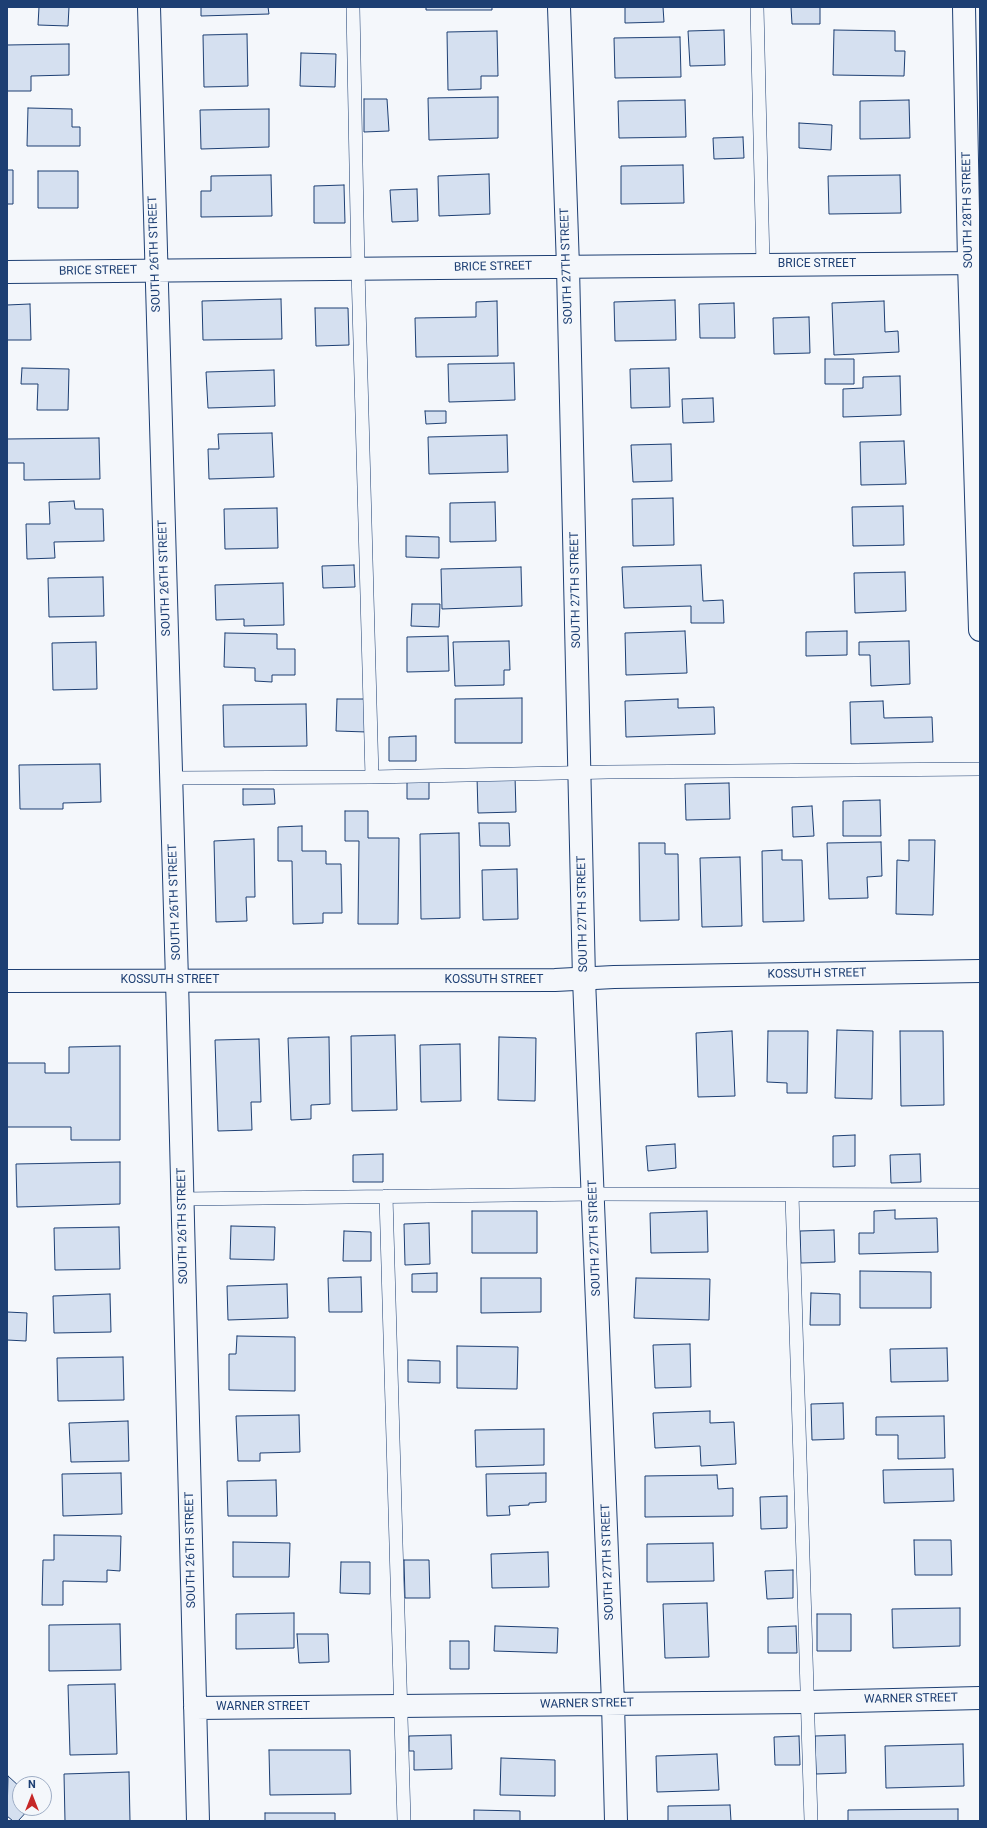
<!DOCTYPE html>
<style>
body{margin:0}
#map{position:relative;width:987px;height:1828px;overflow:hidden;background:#f4f7fb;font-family:Roboto,sans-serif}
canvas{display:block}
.frame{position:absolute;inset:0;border:8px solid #1d3f73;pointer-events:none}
.north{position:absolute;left:12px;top:1776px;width:40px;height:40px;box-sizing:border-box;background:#f4f7fb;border:1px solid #9eadc5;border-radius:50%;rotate:0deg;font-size:11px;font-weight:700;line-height:16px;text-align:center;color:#1d3f73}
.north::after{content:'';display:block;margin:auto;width:14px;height:18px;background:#c62828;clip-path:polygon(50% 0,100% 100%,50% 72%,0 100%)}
</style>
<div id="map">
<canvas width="987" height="1828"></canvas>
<div class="frame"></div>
<div class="north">N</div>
</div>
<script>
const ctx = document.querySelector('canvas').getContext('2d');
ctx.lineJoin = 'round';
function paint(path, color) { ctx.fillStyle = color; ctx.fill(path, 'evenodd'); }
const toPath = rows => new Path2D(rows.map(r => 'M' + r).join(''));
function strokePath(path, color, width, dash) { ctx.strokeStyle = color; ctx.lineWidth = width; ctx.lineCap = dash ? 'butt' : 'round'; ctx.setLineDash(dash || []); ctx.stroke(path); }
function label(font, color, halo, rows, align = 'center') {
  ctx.font = font + ' Roboto,sans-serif'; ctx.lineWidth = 3; ctx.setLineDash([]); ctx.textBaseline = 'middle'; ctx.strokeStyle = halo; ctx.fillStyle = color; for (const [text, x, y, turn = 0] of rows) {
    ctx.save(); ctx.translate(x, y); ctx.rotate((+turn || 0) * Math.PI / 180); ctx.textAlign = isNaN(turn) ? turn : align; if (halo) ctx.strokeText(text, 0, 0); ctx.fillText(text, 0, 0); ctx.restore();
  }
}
const building = toPath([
 [39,7,69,7,68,26,38,25,39,7],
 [201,7,268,7,269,14,201,16,201,7],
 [426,7,492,7,492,10,426,10,426,7],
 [625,7,663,7,664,22,625,23,625,7],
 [791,7,820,7,820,24,792,24,791,7],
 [724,30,725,65,690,66,688,31,724,30],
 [834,30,895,31,895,51,905,51,904,76,833,75,834,30],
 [497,31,498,76,481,76,481,89,448,90,447,32,497,31],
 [247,34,248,86,204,87,203,35,247,34],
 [680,37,681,77,615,78,614,38,680,37],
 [69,44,69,75,31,76,31,91,7,91,7,45,69,44],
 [301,53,336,54,335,87,300,86,301,53],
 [498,97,498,138,429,140,428,98,498,97],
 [364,99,387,99,389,131,364,132,364,99],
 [685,100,686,137,619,138,618,101,685,100],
 [909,100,910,138,860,139,860,101,909,100],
 [28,108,72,109,72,127,80,127,80,146,27,146,28,108],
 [269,109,269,147,201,149,200,110,269,109],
 [799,123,832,125,831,150,799,148,799,123],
 [743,137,744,158,714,159,713,138,743,137],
 [683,165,684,203,621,204,621,166,683,165],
 [7,170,13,170,13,204,7,204,7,170],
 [38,171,78,171,78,208,38,208,38,171],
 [489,174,490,214,439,216,438,176,489,174],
 [271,175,272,216,201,217,201,191,211,191,211,176,271,175],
 [900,175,901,213,829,214,828,176,900,175],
 [344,185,345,223,314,223,314,186,344,185],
 [417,189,418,221,392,222,390,190,417,189],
 [281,299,282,339,203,340,202,301,281,299],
 [675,300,676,340,615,341,614,302,675,300],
 [497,301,498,356,416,357,415,318,476,317,476,302,497,301],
 [884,301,885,332,898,331,899,352,834,355,832,303,884,301],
 [734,303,735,338,700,338,699,304,734,303],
 [30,304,31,340,7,340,7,305,30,304],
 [315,308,348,308,349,345,316,346,315,308],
 [809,317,810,353,774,354,773,318,809,317],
 [825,359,854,359,854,384,825,384,825,359],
 [514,363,515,400,449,402,448,364,514,363],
 [22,368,69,369,68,410,37,410,38,384,21,384,22,368],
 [669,368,670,407,631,408,630,369,669,368],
 [274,370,275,406,208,408,206,372,274,370],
 [900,376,901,415,843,417,843,389,863,388,863,377,900,376],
 [713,398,714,422,683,423,682,399,713,398],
 [425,411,446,411,446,423,426,424,425,411],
 [272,433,274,477,209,479,208,449,219,449,218,434,272,433],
 [507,435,508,472,429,474,428,437,507,435],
 [99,438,100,479,24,480,24,463,7,463,7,439,99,438],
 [904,441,906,484,861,485,860,442,904,441],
 [671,444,672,481,633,482,631,445,671,444],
 [673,498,674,545,633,546,632,499,673,498],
 [74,501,75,509,103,509,104,541,54,542,55,558,27,559,26,524,50,524,49,502,74,501],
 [495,502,496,541,450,542,450,503,495,502],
 [903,506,904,545,853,546,852,507,903,506],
 [277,508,278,548,225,549,224,509,277,508],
 [406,536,439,537,439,558,406,557,406,536],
 [354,565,355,587,323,588,322,566,354,565],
 [701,565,703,601,723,600,724,623,691,623,691,606,624,608,622,567,701,565],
 [521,567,522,606,442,609,441,569,521,567],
 [905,572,906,611,855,613,854,573,905,572],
 [103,577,104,616,49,617,48,578,103,577],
 [283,583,284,625,244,626,244,619,216,620,215,585,283,583],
 [412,604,440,604,439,627,411,626,412,604],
 [685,631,687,673,626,675,625,633,685,631],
 [847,631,847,655,806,656,806,632,847,631],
 [225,633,277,634,277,649,295,649,295,675,272,675,272,682,255,681,255,668,224,667,225,633],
 [448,636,449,671,407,672,407,637,448,636],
 [509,641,510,670,504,670,504,685,455,686,453,642,509,641],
 [909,641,910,684,871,686,870,655,859,655,859,642,909,641],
 [96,642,97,689,53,690,52,643,96,642],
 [522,698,522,743,455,743,455,699,522,698],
 [337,699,367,699,367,732,336,731,337,699],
 [678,699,678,708,714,707,715,734,626,737,625,701,678,699],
 [883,701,884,718,932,717,933,742,851,744,850,702,883,701],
 [306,704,307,746,224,747,223,705,306,704],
 [416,736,416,761,389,761,389,737,416,736],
 [100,764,101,802,63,803,63,809,20,809,19,765,100,764],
 [515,776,516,812,478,813,477,777,515,776],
 [407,779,429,779,429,799,407,799,407,779],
 [729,783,730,819,686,820,685,784,729,783],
 [243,789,274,789,275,804,243,805,243,789],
 [880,800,881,836,843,836,843,801,880,800],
 [812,806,814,836,793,837,792,807,812,806],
 [345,811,368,811,368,838,399,838,398,924,358,924,359,841,345,841,345,811],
 [479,823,509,823,510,846,480,846,479,823],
 [302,826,302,851,326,851,326,864,341,864,342,913,323,913,323,923,293,924,292,861,278,861,278,827,302,826],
 [459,833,460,918,421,919,420,834,459,833],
 [254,839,255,897,246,897,247,921,216,922,214,841,254,839],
 [909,840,935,840,933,915,896,914,897,860,909,861,909,840],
 [881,842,882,876,867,877,868,898,829,899,827,843,881,842],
 [639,843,665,843,665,854,678,854,679,920,640,921,639,843],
 [782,850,782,860,802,860,804,921,763,922,762,851,782,850],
 [740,857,742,926,702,927,700,858,740,857],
 [517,869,518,919,483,920,482,870,517,869],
 [837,1030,873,1031,872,1099,835,1098,837,1030],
 [732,1031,735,1096,698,1097,696,1033,732,1031],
 [768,1031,808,1031,807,1093,787,1093,787,1083,767,1082,768,1031],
 [900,1031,943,1031,944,1105,901,1106,900,1031],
 [395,1035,397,1110,352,1111,351,1036,395,1035],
 [329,1037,330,1104,311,1105,311,1119,291,1120,288,1038,329,1037],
 [499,1037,536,1038,535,1101,498,1100,499,1037],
 [259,1039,261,1102,251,1102,252,1130,218,1131,215,1040,259,1039],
 [460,1044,461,1101,421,1102,420,1045,460,1044],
 [120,1046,120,1140,71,1140,71,1127,7,1127,7,1063,45,1063,45,1073,69,1073,69,1047,120,1046],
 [855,1135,855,1166,833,1167,833,1136,855,1135],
 [675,1144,676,1168,648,1171,646,1146,675,1144],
 [383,1154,383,1182,353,1182,353,1155,383,1154],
 [920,1154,921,1182,891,1183,890,1155,920,1154],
 [120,1162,120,1204,17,1207,16,1164,120,1162],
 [895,1210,895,1219,937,1218,938,1252,859,1254,859,1233,874,1233,874,1211,895,1210],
 [472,1211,537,1211,537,1253,472,1253,472,1211],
 [707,1211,708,1252,651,1253,650,1213,707,1211],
 [429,1223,430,1264,405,1265,404,1224,429,1223],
 [231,1226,275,1227,274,1260,230,1259,231,1226],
 [119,1227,120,1269,55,1270,54,1228,119,1227],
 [834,1230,835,1262,801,1263,800,1231,834,1230],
 [344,1231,371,1232,371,1261,343,1261,344,1231],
 [860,1271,931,1272,931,1308,860,1308,860,1271],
 [437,1273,437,1292,412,1292,412,1274,437,1273],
 [361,1277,362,1312,329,1312,328,1278,361,1277],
 [481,1278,541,1278,541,1312,481,1313,481,1278],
 [636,1278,710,1279,709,1320,634,1318,636,1278],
 [287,1284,288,1318,228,1320,227,1286,287,1284],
 [811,1293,840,1294,840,1325,810,1325,811,1293],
 [110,1294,111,1332,54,1333,53,1296,110,1294],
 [7,1312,27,1313,26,1341,7,1340,7,1312],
 [237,1336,295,1337,295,1391,229,1390,229,1354,236,1354,237,1336],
 [690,1344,691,1387,655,1388,653,1345,690,1344],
 [457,1346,518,1347,517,1389,457,1388,457,1346],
 [947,1348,948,1381,891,1382,890,1349,947,1348],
 [123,1357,124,1400,58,1401,57,1358,123,1357],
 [408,1360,440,1361,440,1383,408,1382,408,1360],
 [843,1403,844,1439,812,1440,811,1404,843,1403],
 [710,1411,710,1423,734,1422,736,1464,701,1466,700,1446,655,1448,653,1413,710,1411],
 [299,1415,300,1452,260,1453,260,1461,238,1461,236,1416,299,1415],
 [944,1416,945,1458,898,1459,898,1435,876,1435,876,1417,944,1416],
 [128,1421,129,1461,71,1462,69,1423,128,1421],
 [544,1429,544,1465,476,1467,475,1430,544,1429],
 [953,1469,954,1501,884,1503,883,1470,953,1469],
 [121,1473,122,1514,63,1516,62,1474,121,1473],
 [546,1473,546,1502,529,1503,529,1505,509,1506,510,1515,487,1516,486,1474,546,1473],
 [717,1475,718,1489,733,1488,733,1516,645,1517,645,1476,717,1475],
 [276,1480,277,1516,228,1516,227,1481,276,1480],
 [787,1496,787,1528,761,1529,760,1497,787,1496],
 [54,1535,121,1536,120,1571,107,1570,107,1582,63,1581,63,1605,42,1605,43,1560,54,1560,54,1535],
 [914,1540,951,1540,952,1575,915,1575,914,1540],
 [233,1542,290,1543,289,1577,233,1577,233,1542],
 [713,1543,714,1581,647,1582,647,1544,713,1543],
 [548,1552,549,1587,492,1588,491,1554,548,1552],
 [404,1560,429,1560,430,1598,405,1598,404,1560],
 [341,1562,370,1562,370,1594,340,1593,341,1562],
 [793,1570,793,1598,767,1599,765,1571,793,1570],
 [707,1603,709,1657,665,1658,663,1604,707,1603],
 [960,1608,960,1646,893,1648,892,1609,960,1608],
 [294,1613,294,1648,236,1649,236,1614,294,1613],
 [817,1614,851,1614,851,1651,817,1651,817,1614],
 [120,1624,121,1670,49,1671,49,1625,120,1624],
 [495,1626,558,1628,557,1653,494,1651,495,1626],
 [796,1626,797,1653,768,1653,768,1627,796,1626],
 [297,1634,328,1634,329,1662,299,1663,297,1634],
 [450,1641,469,1641,469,1669,450,1669,450,1641],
 [115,1684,117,1754,70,1755,68,1685,115,1684],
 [451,1735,452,1769,414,1770,414,1751,409,1751,409,1736,451,1735],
 [845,1735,846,1773,816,1774,815,1736,845,1735],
 [799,1736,800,1765,775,1765,774,1737,799,1736],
 [963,1744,964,1786,886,1788,885,1746,963,1744],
 [269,1750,350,1750,351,1794,270,1795,269,1750],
 [717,1754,719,1790,657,1792,656,1756,717,1754],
 [501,1758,555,1760,555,1796,500,1795,501,1758],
 [129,1772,130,1821,65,1821,64,1774,129,1772],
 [8,1776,20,1787,20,1808,30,1808,18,1821,13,1821,7,1816,8,1776],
 [730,1805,731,1821,668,1821,668,1806,730,1805],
 [958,1809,958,1821,848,1821,848,1810,958,1809],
 [474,1810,520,1811,520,1821,474,1821,474,1810],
 [265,1813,335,1813,335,1821,265,1821,265,1813]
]);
paint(building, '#d5e0f0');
strokePath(building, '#1d3f73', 1);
const lane = toPath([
 [353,7,358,269,372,777],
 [757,7,763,265],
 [171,778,372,777,608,772,980,769],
 [792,1195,811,1821],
 [386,1196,404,1821],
 [182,1199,593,1194,980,1195]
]);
const street = toPath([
 [149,7,177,980,198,1821],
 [559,7,568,267,584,979,613,1703,616,1821],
 [964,7,969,263,980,630],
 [7,272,980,263],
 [195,1708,807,1702,980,1698]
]);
const secondary = toPath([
 [7,981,555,980,614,977,980,971]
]);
strokePath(lane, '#1d3f73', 14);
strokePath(street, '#1d3f73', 24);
strokePath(secondary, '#1d3f73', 24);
strokePath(lane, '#f4f7fb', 13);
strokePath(street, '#f4f7fb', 22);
strokePath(secondary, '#f4f7fb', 22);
label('12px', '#1d3f73', '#f4f7fb', [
 ["SOUTH 28TH STREET",968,210,-91],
 ["SOUTH 26TH STREET",155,254,-92],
 ["BRICE STREET",817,264],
 ["SOUTH 27TH STREET",567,266,-92],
 ["BRICE STREET",493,267,-1],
 ["BRICE STREET",98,271,-1],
 ["SOUTH 26TH STREET",165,578,-92],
 ["SOUTH 27TH STREET",576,590,-91],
 ["SOUTH 26TH STREET",175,902,-92],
 ["SOUTH 27TH STREET",583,914,-91],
 ["KOSSUTH STREET",817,974,-1],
 ["KOSSUTH STREET",170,980],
 ["KOSSUTH STREET",494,980],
 ["SOUTH 26TH STREET",183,1226,-91],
 ["SOUTH 27TH STREET",595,1238,-92],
 ["SOUTH 26TH STREET",191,1550,-91],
 ["SOUTH 27TH STREET",608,1562,-92],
 ["WARNER STREET",911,1699,-1],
 ["WARNER STREET",587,1704,-1],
 ["WARNER STREET",263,1707]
]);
</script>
